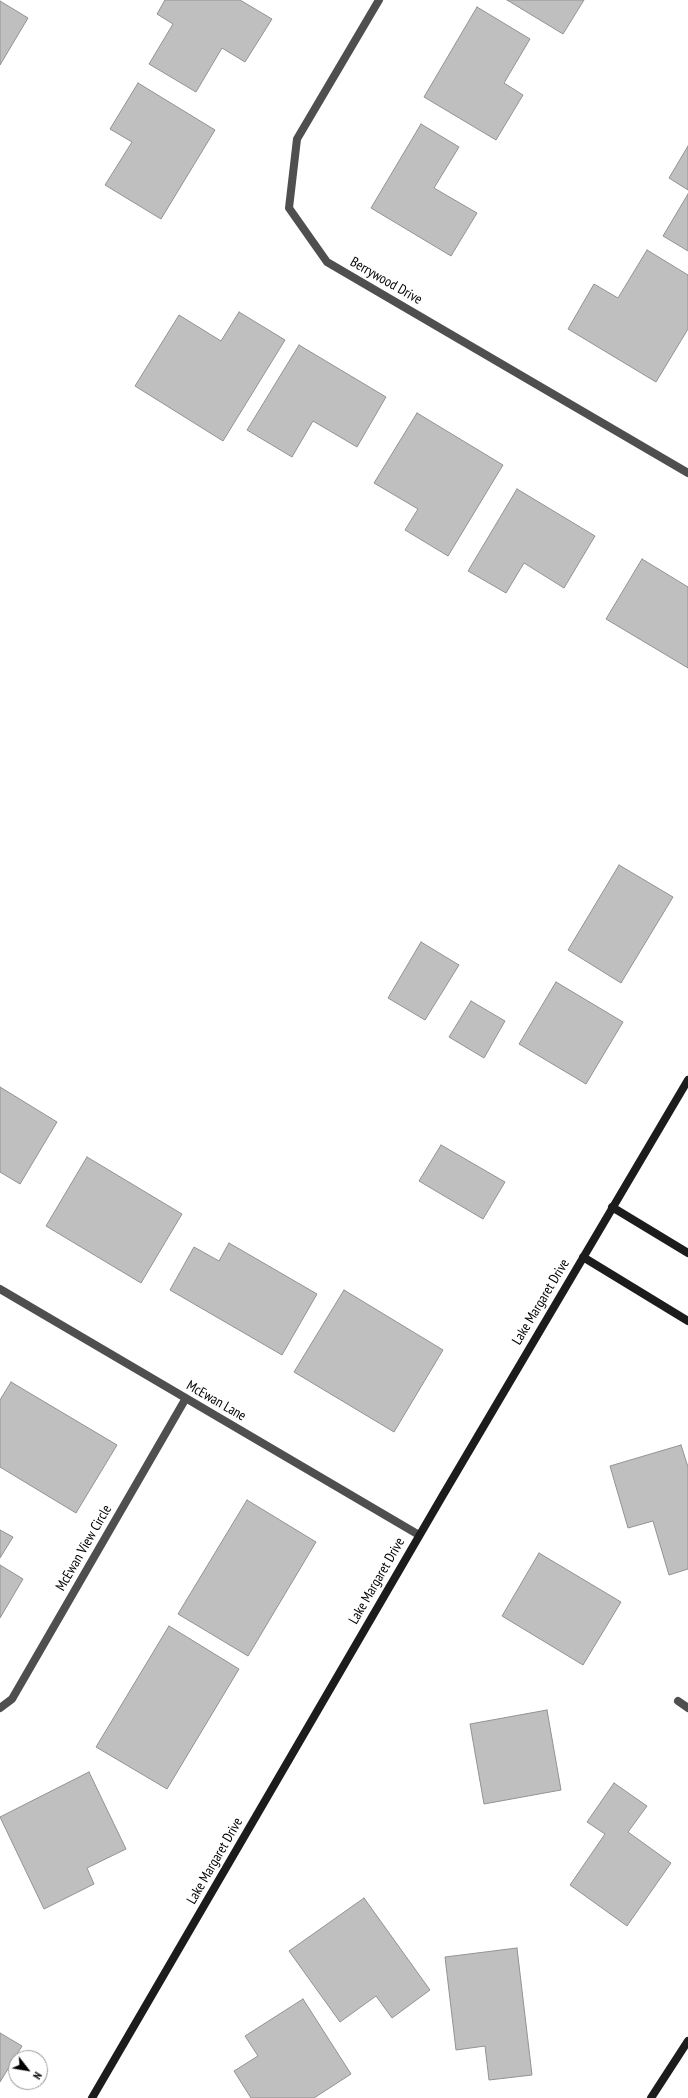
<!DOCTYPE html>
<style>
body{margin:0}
#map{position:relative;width:688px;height:2098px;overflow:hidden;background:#fff;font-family:"PT Sans Narrow",sans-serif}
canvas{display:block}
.north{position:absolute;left:8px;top:2050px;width:40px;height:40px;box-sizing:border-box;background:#fff;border:1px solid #999;border-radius:50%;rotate:121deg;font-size:11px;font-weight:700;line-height:16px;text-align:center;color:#000}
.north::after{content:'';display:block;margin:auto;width:14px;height:18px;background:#000;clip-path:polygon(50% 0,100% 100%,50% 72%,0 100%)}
</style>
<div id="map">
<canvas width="688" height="2098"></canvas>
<div class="north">N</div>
</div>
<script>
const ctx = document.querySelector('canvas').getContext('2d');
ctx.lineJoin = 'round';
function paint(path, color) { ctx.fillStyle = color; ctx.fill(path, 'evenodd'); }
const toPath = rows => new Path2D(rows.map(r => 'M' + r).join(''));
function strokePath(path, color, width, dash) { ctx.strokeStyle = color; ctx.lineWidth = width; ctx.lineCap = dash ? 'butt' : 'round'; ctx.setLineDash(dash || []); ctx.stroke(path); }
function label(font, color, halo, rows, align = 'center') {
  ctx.font = font + ' "PT Sans Narrow",sans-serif'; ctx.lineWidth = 3.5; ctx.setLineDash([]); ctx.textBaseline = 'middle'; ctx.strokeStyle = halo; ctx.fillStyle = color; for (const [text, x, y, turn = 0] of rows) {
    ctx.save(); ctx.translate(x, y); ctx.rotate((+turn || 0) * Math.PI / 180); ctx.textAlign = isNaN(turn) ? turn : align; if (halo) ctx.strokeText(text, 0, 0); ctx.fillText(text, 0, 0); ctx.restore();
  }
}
const building = toPath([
 [165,0,240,0,272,19,245,62,222,48,196,92,149,64,173,24,157,14,165,0],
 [507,0,584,0,563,34,507,0],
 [0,1,28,18,0,65,0,1],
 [477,7,530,39,504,83,523,95,496,140,424,97,477,7],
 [138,83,215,130,161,219,105,185,132,142,110,129,138,83],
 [421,124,459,147,434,188,477,213,451,256,371,208,421,124],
 [688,146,688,190,669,178,688,146],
 [688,194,688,251,663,236,688,194],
 [647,250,688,275,688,329,656,382,568,329,594,284,618,298,647,250],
 [239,312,285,340,223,441,135,386,179,315,221,341,239,312],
 [299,345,386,397,357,447,313,421,292,457,247,430,299,345],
 [417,413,503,465,448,556,405,530,418,509,374,483,417,413],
 [517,489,595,536,564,588,524,563,506,593,468,571,517,489],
 [642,559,688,587,688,668,606,619,642,559],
 [619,865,673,897,621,983,568,950,619,865],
 [421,942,459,965,425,1020,388,998,421,942],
 [556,982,623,1022,586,1084,519,1044,556,982],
 [471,1001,505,1021,484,1058,449,1037,471,1001],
 [0,1087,57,1122,20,1184,0,1172,0,1087],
 [441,1145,505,1182,483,1219,419,1181,441,1145],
 [87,1157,182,1214,141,1283,46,1226,87,1157],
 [229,1243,317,1294,282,1355,170,1290,194,1247,219,1261,229,1243],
 [344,1290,443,1350,394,1432,294,1372,344,1290],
 [11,1382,117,1445,76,1513,0,1467,0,1400,11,1382],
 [681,1445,688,1467,688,1569,669,1575,653,1521,628,1528,610,1466,681,1445],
 [247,1500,316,1542,248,1656,178,1614,247,1500],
 [0,1530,13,1537,0,1558,0,1530],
 [539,1553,621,1602,583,1665,502,1616,539,1553],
 [0,1565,23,1579,0,1618,0,1565],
 [169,1626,239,1669,167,1789,96,1747,169,1626],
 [547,1710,561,1790,484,1804,470,1724,547,1710],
 [89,1772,126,1849,87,1868,94,1884,44,1909,0,1817,89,1772],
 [614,1783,647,1806,628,1832,671,1863,627,1926,570,1885,605,1834,587,1822,614,1783],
 [364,1898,430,1990,392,2018,376,1996,340,2022,289,1951,364,1898],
 [517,1948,532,2075,489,2080,485,2046,456,2050,445,1957,517,1948],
 [303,1999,351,2074,314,2098,251,2098,234,2071,258,2056,245,2036,303,1999],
 [0,2033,22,2046,0,2082,0,2033]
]);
paint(building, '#bfbfbf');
strokePath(building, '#939393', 1);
strokePath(toPath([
 [379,0,297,139,289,208,327,262,688,473],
 [0,1289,419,1535],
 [678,1701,688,1708],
 [0,1708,12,1699,186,1398]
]), '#4f4f4f', 8);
strokePath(toPath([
 [612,1207,688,1253],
 [583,1257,688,1321],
 [92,2098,443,1495,688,1080],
 [651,2098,688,2041]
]), '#1c1c1c', 8);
label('14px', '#000', '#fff', [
 ["Berrywood Drive",386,281,30],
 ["Lake Margaret Drive",541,1302,-59],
 ["McEwan Lane",216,1401,30],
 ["McEwan View Circle",84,1548,-60],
 ["Lake Margaret Drive",377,1581,-60],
 ["Lake Margaret Drive",215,1861,-60]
]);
</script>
